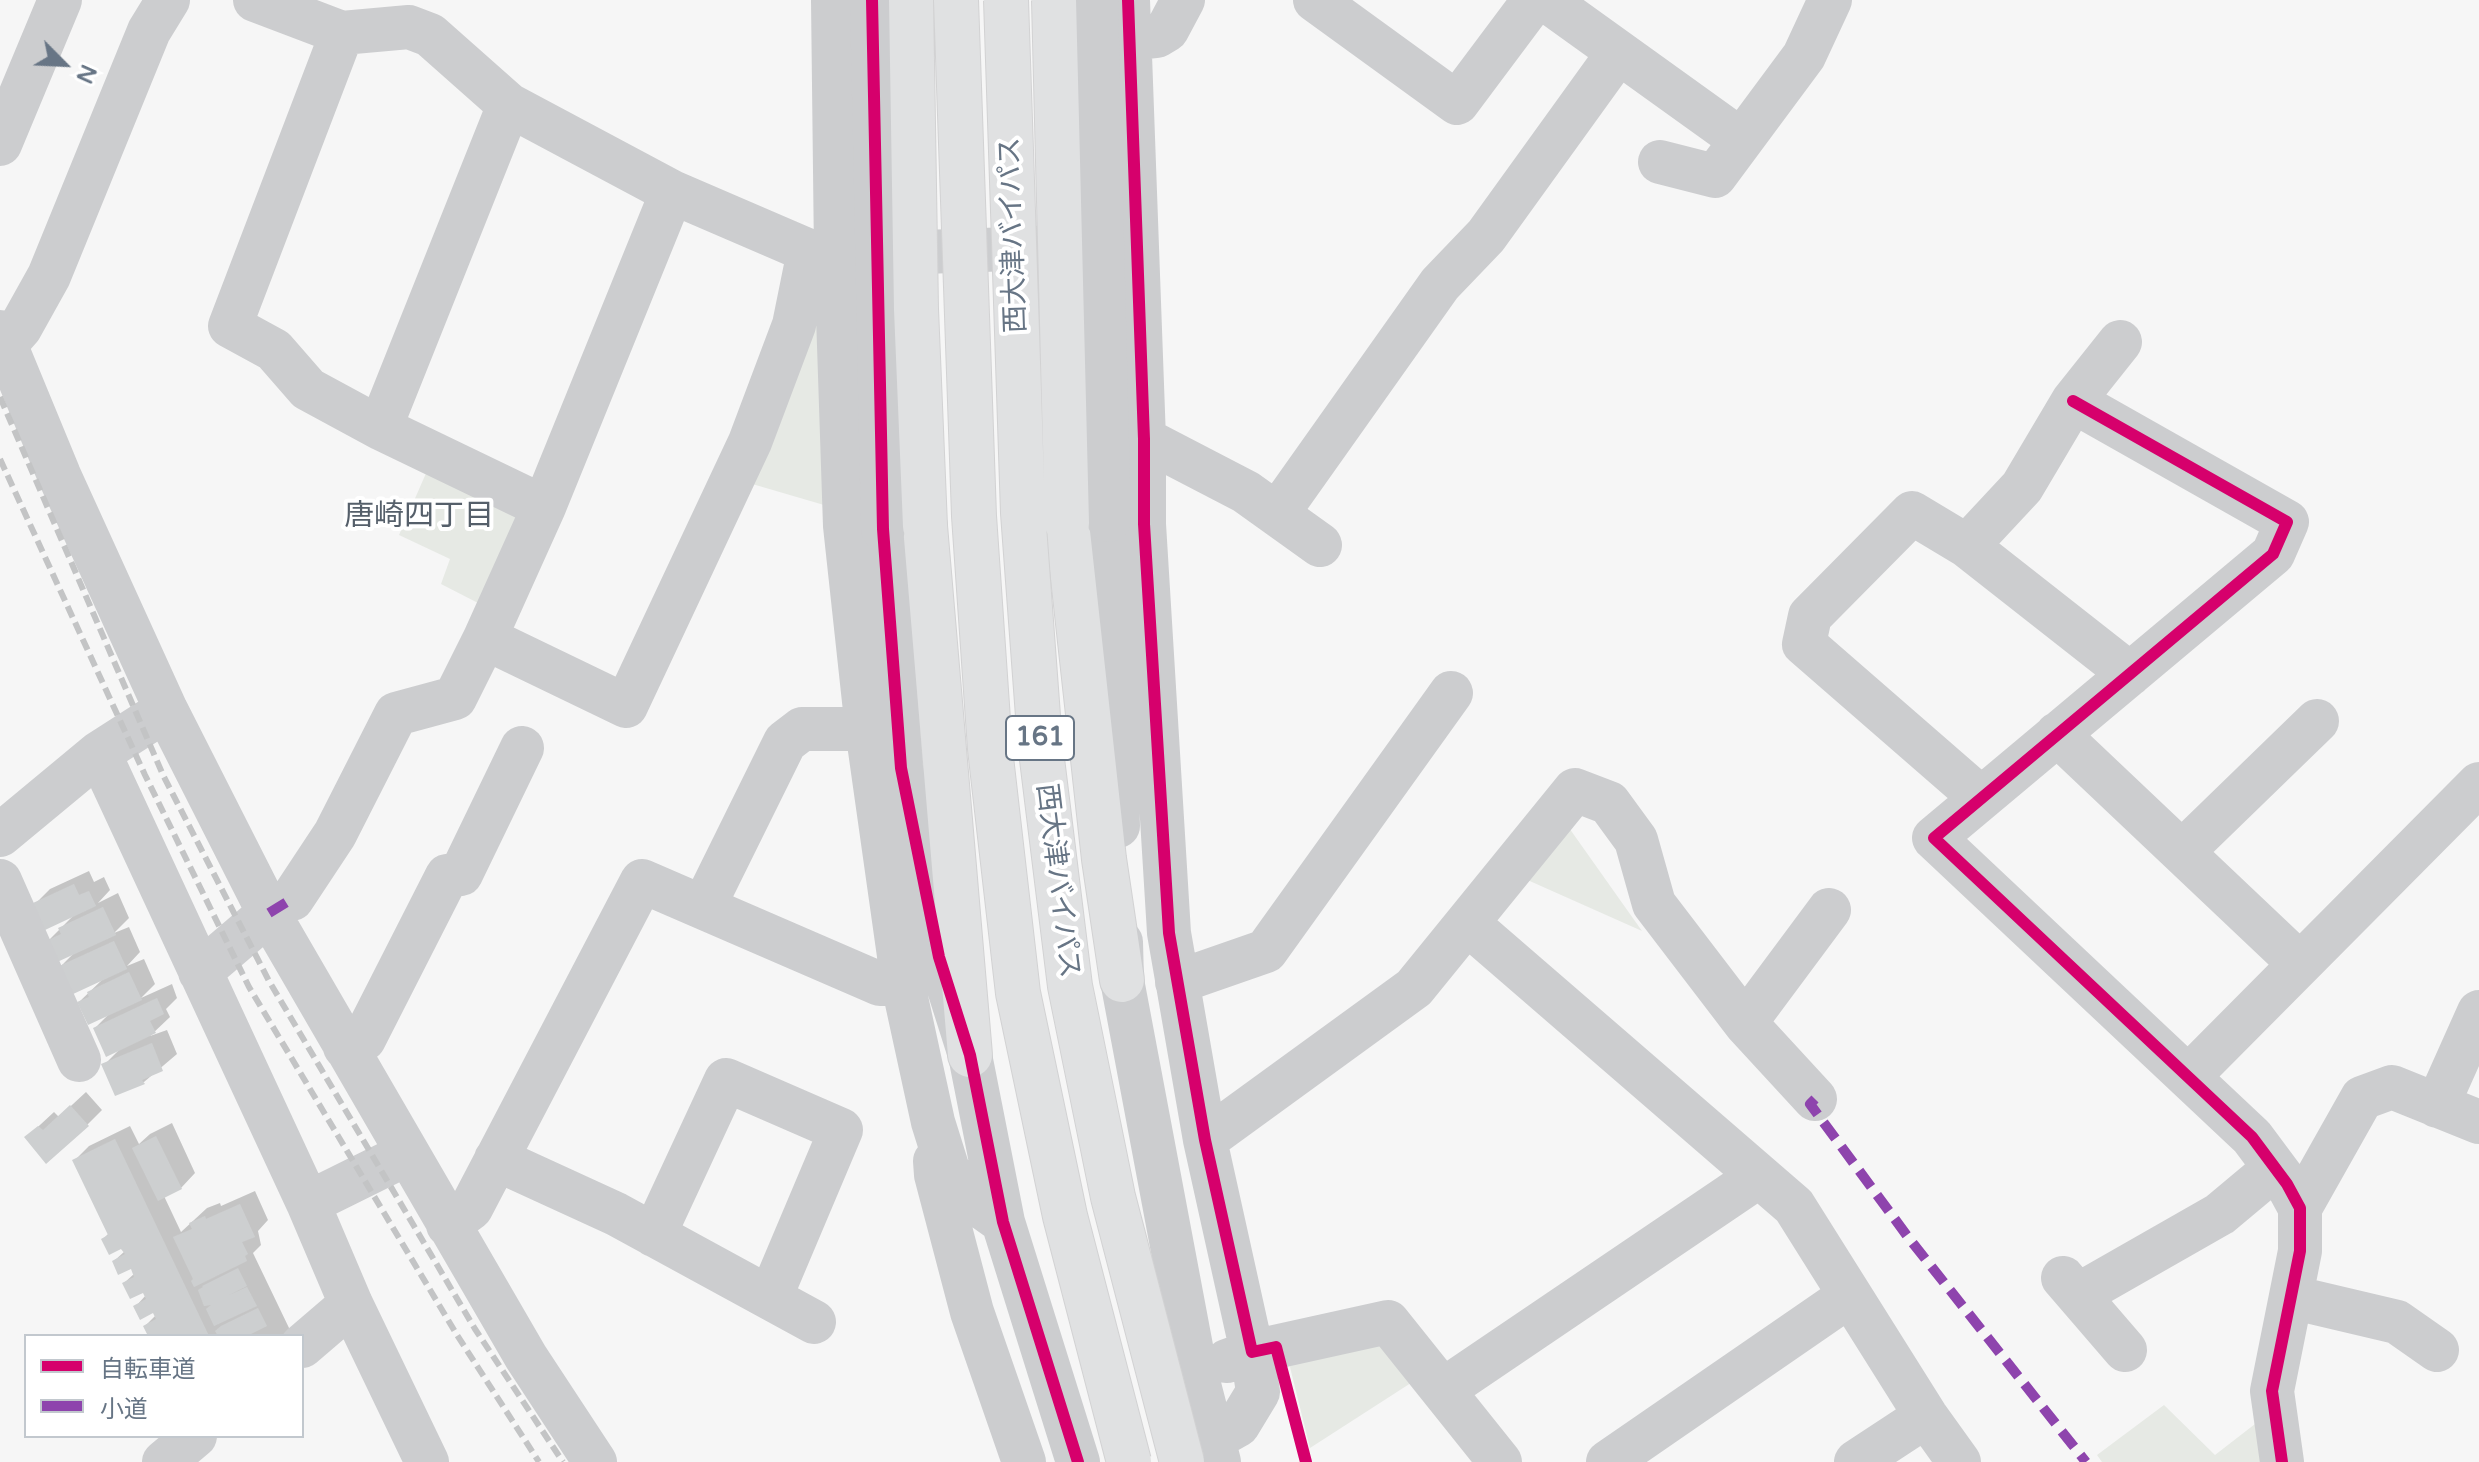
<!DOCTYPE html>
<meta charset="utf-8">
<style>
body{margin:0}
#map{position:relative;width:2479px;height:1462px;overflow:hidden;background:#f6f6f6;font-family:"Varela Round","Noto Sans JP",sans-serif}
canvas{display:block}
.legend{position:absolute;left:24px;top:1334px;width:280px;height:104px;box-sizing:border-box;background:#fff;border:2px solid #c2c8ce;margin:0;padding:10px 14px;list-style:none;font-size:24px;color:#677585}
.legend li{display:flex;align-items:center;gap:16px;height:40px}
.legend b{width:40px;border:2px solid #c2c8ce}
.north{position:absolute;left:24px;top:24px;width:80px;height:80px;-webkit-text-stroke:6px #fff;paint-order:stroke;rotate:114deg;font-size:22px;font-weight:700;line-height:32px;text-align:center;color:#677585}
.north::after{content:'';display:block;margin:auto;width:28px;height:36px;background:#677585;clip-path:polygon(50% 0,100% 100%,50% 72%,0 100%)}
</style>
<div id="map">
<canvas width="2479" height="1462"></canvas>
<ul class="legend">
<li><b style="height:10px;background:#d6006c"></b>自転車道</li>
<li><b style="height:10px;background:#8e44ad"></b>小道</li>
</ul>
<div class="north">N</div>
</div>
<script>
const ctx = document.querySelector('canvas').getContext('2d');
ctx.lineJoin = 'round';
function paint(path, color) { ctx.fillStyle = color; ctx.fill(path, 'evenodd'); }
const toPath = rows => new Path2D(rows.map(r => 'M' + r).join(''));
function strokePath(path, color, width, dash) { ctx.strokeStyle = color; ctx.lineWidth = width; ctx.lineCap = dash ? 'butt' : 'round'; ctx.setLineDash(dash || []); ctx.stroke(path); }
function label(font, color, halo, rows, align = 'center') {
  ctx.font = font + ' "Varela Round","Noto Sans JP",sans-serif'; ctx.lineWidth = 8; ctx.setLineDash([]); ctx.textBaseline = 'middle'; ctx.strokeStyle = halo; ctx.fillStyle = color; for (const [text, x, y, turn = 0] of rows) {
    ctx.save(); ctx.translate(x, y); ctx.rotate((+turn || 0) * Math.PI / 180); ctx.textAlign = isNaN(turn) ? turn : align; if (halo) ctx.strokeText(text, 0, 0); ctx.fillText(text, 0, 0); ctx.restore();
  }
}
paint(toPath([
 [820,271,824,505,742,481],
 [427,471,520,512,480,604,441,584,450,559,399,535],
 [1567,825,1642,931,1523,878],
 [1383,1333,1414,1381,1310,1448,1289,1363],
 [2164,1405,2215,1455,2255,1424,2264,1462,2102,1462,2097,1455]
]), '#e6e9e4');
paint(toPath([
 [89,871,94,882,104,877,110,890,98,903,118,893,129,918,114,933,129,927,140,952,127,966,144,959,155,984,141,998,172,984,177,998,166,1009,170,1017,150,1036,167,1030,177,1054,144,1082,116,1094,104,1065,120,1049,95,1028,109,1014,79,1002,103,979,60,967,75,952,47,942,73,916,35,904,50,889],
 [86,1092,102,1110,87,1125,27,1137,54,1112,59,1117],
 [172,1123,195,1173,181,1188,164,1196,181,1232,207,1208,220,1203,221,1206,255,1191,268,1220,258,1231,261,1245,253,1253,290,1330,284,1336,150,1336,145,1326,156,1315,154,1311,136,1306,146,1295,144,1290,124,1283,135,1273,132,1266,114,1261,125,1251,103,1239,109,1233,74,1161,89,1146,130,1126,139,1144,150,1134]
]), '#0003');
paint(toPath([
 [74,884,79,895,89,891,96,906,45,930,33,903],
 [103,907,116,935,55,963,44,942,61,934,58,928],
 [114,941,127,969,71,995,57,967],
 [129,972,142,1000,88,1025,77,1002,89,997,87,992],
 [157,998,164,1014,150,1021,156,1033,106,1057,93,1028],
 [152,1043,163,1071,142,1080,145,1084,115,1096,101,1064],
 [70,1105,89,1126,46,1164,24,1137,38,1126,43,1130],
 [156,1136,182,1189,158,1201,132,1148],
 [115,1139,209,1336,148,1336,143,1326,156,1319,153,1313,140,1320,133,1306,146,1299,143,1293,130,1299,122,1283,134,1277,131,1269,118,1275,112,1261,125,1254,121,1249,109,1255,101,1239,108,1235,72,1160],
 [240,1204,255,1237,242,1242,248,1254,245,1256,247,1261,194,1287,191,1281,193,1279,173,1237,192,1229,189,1223,205,1216,206,1219],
 [238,1268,247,1286,227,1296,247,1287,257,1306,214,1326,206,1309,211,1305,204,1306,198,1290,203,1287,202,1286],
 [258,1308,267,1326,247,1336,218,1336,215,1331,221,1326]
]), '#cdcfd0');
const highway = toPath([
 [1067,523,1104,859,1122,980],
 [925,526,970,1055]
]);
strokePath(highway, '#d2d2d3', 46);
strokePath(toPath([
 [255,0,342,33,409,27,430,35,509,105,380,428],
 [833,0,836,255,845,526,867,729,903,984,933,1122,948,1170,972,1200,1003,1222],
 [1128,0,1144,439,1144,524,1169,933,1205,1140,1252,1352,1258,1392,1238,1425,1213,1439],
 [1315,0,1457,103,1534,0],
 [1546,0,1741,140],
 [342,33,230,326,274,350,308,389,380,428,544,507,485,638,626,706,750,442,794,325,809,251],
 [1130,39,1157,36,1167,30,1183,0],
 [509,105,672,192,544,507],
 [0,144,60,0],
 [1660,162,1715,176,1804,56,1830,0],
 [672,192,809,251,836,255,1098,246],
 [0,332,59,475,166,710,273,921,526,1357,595,1462],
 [5,345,20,328,49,276,149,31,168,0],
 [2073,401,2287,522,2273,554,1934,838,2252,1137,2287,1184,2300,1208,2300,1251,2272,1391,2282,1462],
 [1144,439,1246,492,1320,545],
 [1277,514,1440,284,1486,236,1618,53],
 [1109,520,1118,826],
 [883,529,901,768,939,957,970,1055,1003,1222,1078,1462],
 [1967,546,2022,487,2073,401,2120,342],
 [2057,734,2300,964],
 [99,753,308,1203,351,1304,427,1462],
 [1981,798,1804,644,1810,616,1912,513,1967,546,2130,674],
 [0,835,99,753,166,710],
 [2182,852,2317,721],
 [0,881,79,1060],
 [292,899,335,834,396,714,455,698,485,638],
 [704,906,785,742,802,729,867,729],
 [1468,924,1794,1206,1926,1416,1959,1462],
 [1121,942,1122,980,1196,1373,1219,1462],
 [200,972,269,913],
 [1177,982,1266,951,1451,693],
 [1745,1023,1829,910],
 [345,1047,364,1039,447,876,461,874,522,748],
 [2188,1077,2479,784],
 [2437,1106,2479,1012],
 [1205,1140,1414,988,1575,790,1609,803,1636,840,1654,904,1745,1023,1815,1099],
 [496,1159,616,1214,814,1322],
 [935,1161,936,1175,972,1312,1024,1462],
 [308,1203,407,1154],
 [2300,1208,2362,1098,2392,1087,2479,1122],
 [448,1225,471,1208,642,881,880,984,903,984],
 [654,1235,726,1080,841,1130,770,1298],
 [2063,1278,2125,1350],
 [2078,1295,2220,1214,2275,1168],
 [2291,1297,2397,1322,2437,1350],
 [302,1346,351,1304],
 [1227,1361,1252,1352,1388,1322,1500,1462],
 [1443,1390,1759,1176],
 [164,1462,195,1436],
 [1608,1462,1849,1296],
 [1856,1462,1926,1416]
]), '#cccdcf', 44);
strokePath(highway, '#e0e1e2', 44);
strokePath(toPath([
 [0,397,163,775,269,981,475,1329,563,1462],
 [0,459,145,775,249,987,457,1335,539,1462]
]), '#c3c4c5', 6, [12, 6]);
const highwayBridge = toPath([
 [911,0,916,309,925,526],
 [956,0,974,516,990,749,1018,993,1065,1216,1129,1462],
 [1006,0,1023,513,1040,743,1070,986,1113,1197,1182,1462],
 [1054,0,1067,523]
]);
strokePath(highwayBridge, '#d2d2d3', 46, []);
strokePath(toPath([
 [872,0,883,529],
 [1096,0,1109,520]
]), '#cccdcf', 44);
strokePath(highwayBridge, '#e0e1e2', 44);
strokePath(toPath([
 [269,913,292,899],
 [1815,1099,1810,1104,1908,1237,2086,1462]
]), '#8e44ad', 10, [20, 10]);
strokePath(toPath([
 [872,0,883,529,901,768,939,957,970,1055,1003,1222,1078,1462],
 [1128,0,1144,439,1144,524,1169,933,1205,1140,1252,1352,1276,1347,1306,1462],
 [2073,401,2287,522,2273,554,1934,838,2252,1137,2287,1184,2300,1208,2300,1251,2272,1391,2282,1462]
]), '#d6006c', 12);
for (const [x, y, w] of [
 [1040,738,68]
]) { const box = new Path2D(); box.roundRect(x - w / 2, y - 22, w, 44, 6); ctx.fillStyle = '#fff'; ctx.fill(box); strokePath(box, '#677585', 2); }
label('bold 26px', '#677585', null, [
 ["161",1040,738]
]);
label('28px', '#677585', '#fff', [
 ["西大津バイパス",1014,235,-92],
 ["西大津バイパス",1057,881,83]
]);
label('30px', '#555f6a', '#fff', [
 ["唐崎四丁目",419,517]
]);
</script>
